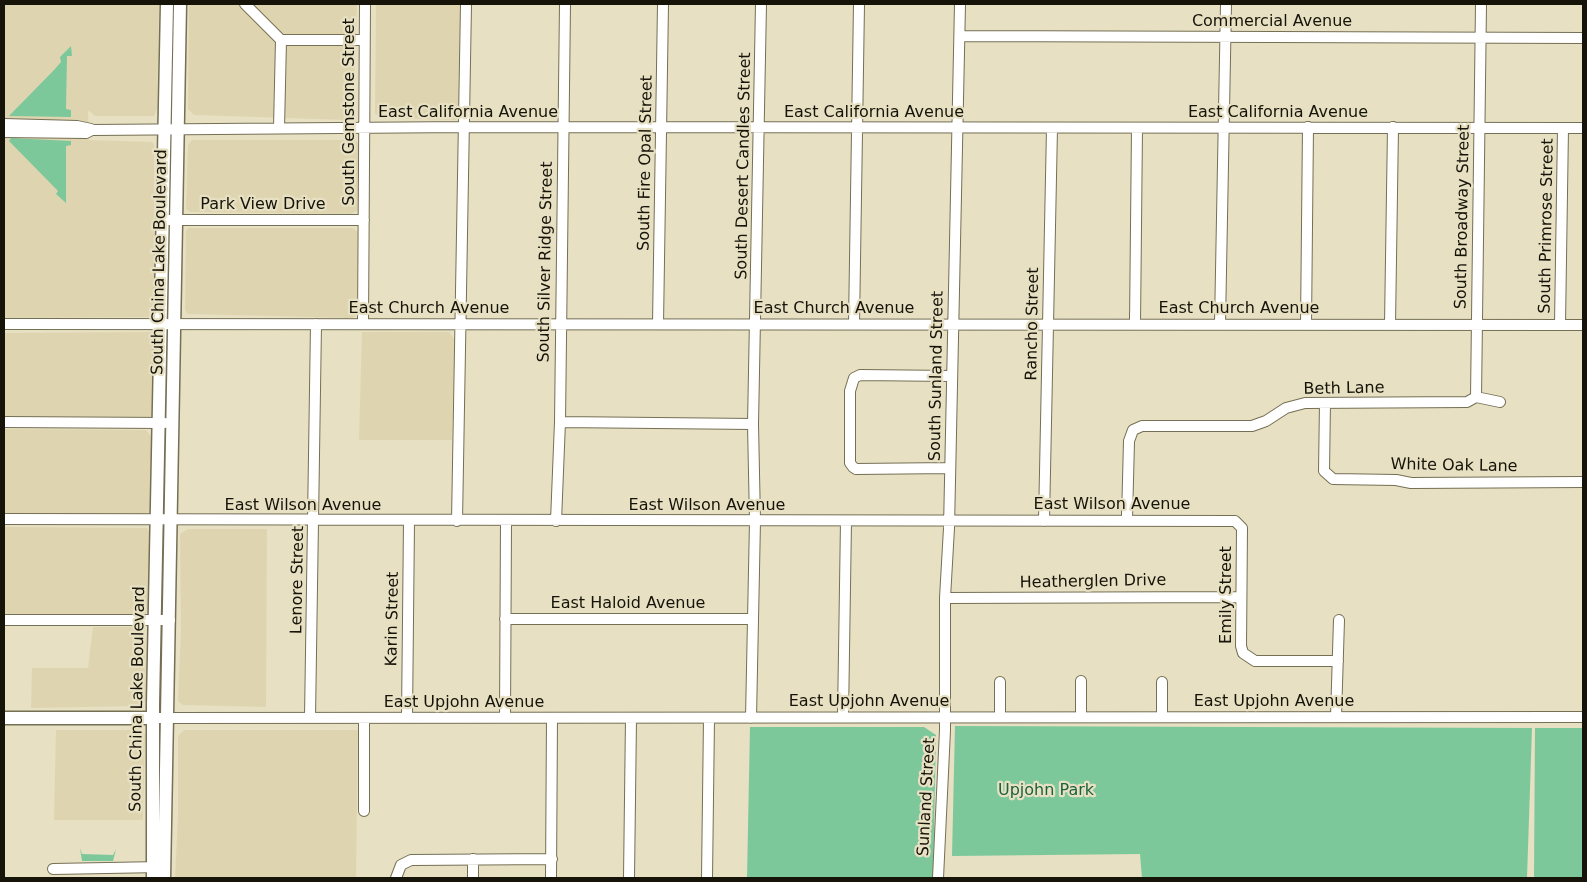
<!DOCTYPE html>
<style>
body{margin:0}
#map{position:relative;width:1587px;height:882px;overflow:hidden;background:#e7e0c3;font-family:"DejaVu Sans",sans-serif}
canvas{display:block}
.frame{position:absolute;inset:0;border:5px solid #161309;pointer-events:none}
</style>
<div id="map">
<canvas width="1587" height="882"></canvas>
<div class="frame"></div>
</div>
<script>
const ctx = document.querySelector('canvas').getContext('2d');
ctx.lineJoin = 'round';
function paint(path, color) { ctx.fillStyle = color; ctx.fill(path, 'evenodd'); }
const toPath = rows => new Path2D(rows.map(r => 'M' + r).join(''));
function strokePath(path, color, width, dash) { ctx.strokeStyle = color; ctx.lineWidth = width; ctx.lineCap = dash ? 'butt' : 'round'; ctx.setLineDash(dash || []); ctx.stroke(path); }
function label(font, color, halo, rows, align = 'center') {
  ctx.font = font + ' "DejaVu Sans",sans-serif'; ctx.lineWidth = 4.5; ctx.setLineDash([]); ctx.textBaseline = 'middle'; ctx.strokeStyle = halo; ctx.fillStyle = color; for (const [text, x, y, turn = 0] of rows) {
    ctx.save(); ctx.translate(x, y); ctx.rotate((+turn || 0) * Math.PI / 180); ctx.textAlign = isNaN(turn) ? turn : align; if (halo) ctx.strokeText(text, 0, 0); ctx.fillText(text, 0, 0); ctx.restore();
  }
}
paint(toPath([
 [4,4,159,4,157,109,154,116,95,116,88,110,89,140,151,142,154,144,155,313,149,317,4,318],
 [189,4,357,4,353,114,348,120,194,115,188,109],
 [376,4,461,4,460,112,456,120,379,118,375,113],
 [192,140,354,140,360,144,358,210,350,214,190,212,186,209,188,145],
 [188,228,352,228,358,232,357,314,353,318,188,314,185,310,186,231],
 [150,332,153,336,154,414,150,417,4,417,4,333],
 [362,332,449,332,455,340,452,440,359,440],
 [4,429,146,430,152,437,151,509,149,515,4,514],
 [4,527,147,528,151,534,149,609,145,614,4,614],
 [188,529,267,529,266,707,183,705,178,701,181,629,180,534],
 [93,627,145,627,146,700,140,706,31,708,32,668,88,668],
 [56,730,141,730,145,735,143,820,54,820],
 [184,730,358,730,356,878,175,878,178,817,178,736]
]), '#ded5b0');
paint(toPath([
 [71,46,72,56,67,56,66,109,71,110,71,117,9,116,54,70,61,62,60,57],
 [11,138,71,141,71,145,66,146,66,203,56,194,58,191,9,141],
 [955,726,1532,728,1527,878,1142,878,1140,854,952,856],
 [750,727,924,727,936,735,933,878,747,878],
 [1535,728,1583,728,1583,878,1534,878],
 [80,848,82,854,113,855,116,849,113,861,82,861]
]), '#7cc89b');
const minor = toPath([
 [245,4,281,40,279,128],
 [960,36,1583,38],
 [281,40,364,40],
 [4,124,77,126,91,129],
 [4,132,86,133,92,130,464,127,1583,128],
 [162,220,364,220],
 [1135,313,1135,324,1137,128],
 [4,324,1583,325],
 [363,324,365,4],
 [658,324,663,4],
 [854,324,859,4],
 [1220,324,1226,4],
 [1390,324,1393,127],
 [1560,324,1563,128],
 [1306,325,1308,127],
 [1476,397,1481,4],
 [1325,403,1324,471,1333,479,1396,480,1411,483,1583,482],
 [4,422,165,423],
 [560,422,753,424],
 [950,468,856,469,853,467,850,463,850,391,854,378,860,375,952,376],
 [1127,510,1127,519,1129,441,1133,430,1142,426,1252,426,1266,421,1286,408,1305,403,1467,402,1476,397,1500,402],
 [4,519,1235,521,1242,528,1241,646,1243,653,1255,661,1338,661],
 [457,521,466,4],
 [556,521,560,422,565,4],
 [1044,521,1052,128],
 [945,598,1241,597],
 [505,619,751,619],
 [4,620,170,620],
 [1162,682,1162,717],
 [843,717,846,521],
 [1000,717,1000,682],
 [1081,717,1081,681],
 [1336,717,1339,620],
 [159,718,1583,717],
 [310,718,316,324],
 [364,718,364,811],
 [407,718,409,521],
 [505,718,506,521],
 [751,718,755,521,753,424,761,4],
 [53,869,161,867],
 [396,878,401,865,411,860,552,859],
 [473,878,473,859],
 [551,878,552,718],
 [629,878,631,718],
 [707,878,709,718],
 [938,878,945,730,945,598,949,528,960,4]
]);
const major = toPath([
 [4,718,155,718],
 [153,878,153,704,167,4],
 [164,878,180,4]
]);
strokePath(minor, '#756f54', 12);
strokePath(major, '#756f54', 15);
strokePath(minor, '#fff', 10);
strokePath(major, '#fff', 12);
label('16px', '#161309', '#e7e0c3', [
 ["Commercial Avenue",1272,22],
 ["South Gemstone Street",350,112,-90],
 ["East California Avenue",468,113],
 ["East California Avenue",874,113],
 ["East California Avenue",1278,113],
 ["South Fire Opal Street",646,163,-89],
 ["South Desert Candles Street",744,166,-89],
 ["Park View Drive",263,205],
 ["South Broadway Street",1463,217,-89],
 ["South Primrose Street",1547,226,-89],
 ["South China Lake Boulevard",160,262,-89],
 ["South Silver Ridge Street",546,262,-89],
 ["East Church Avenue",429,309],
 ["East Church Avenue",834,309],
 ["East Church Avenue",1239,309],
 ["Rancho Street",1033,324,-89],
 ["South Sunland Street",937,376,-89],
 ["Beth Lane",1344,389,-1],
 ["White Oak Lane",1454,466,1],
 ["East Wilson Avenue",1112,505],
 ["East Wilson Avenue",303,506],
 ["East Wilson Avenue",707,506],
 ["Lenore Street",298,580,-89],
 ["Heatherglen Drive",1093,582,-1],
 ["Emily Street",1227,595,-90],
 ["East Haloid Avenue",628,604],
 ["Karin Street",393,619,-89],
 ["South China Lake Boulevard",138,699,-89],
 ["East Upjohn Avenue",869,702],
 ["East Upjohn Avenue",1274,702],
 ["East Upjohn Avenue",464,703],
 ["Sunland Street",927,797,-87]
]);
label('16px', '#1b623e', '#e7e0c3', [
 ["Upjohn Park",1046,791]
]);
</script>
